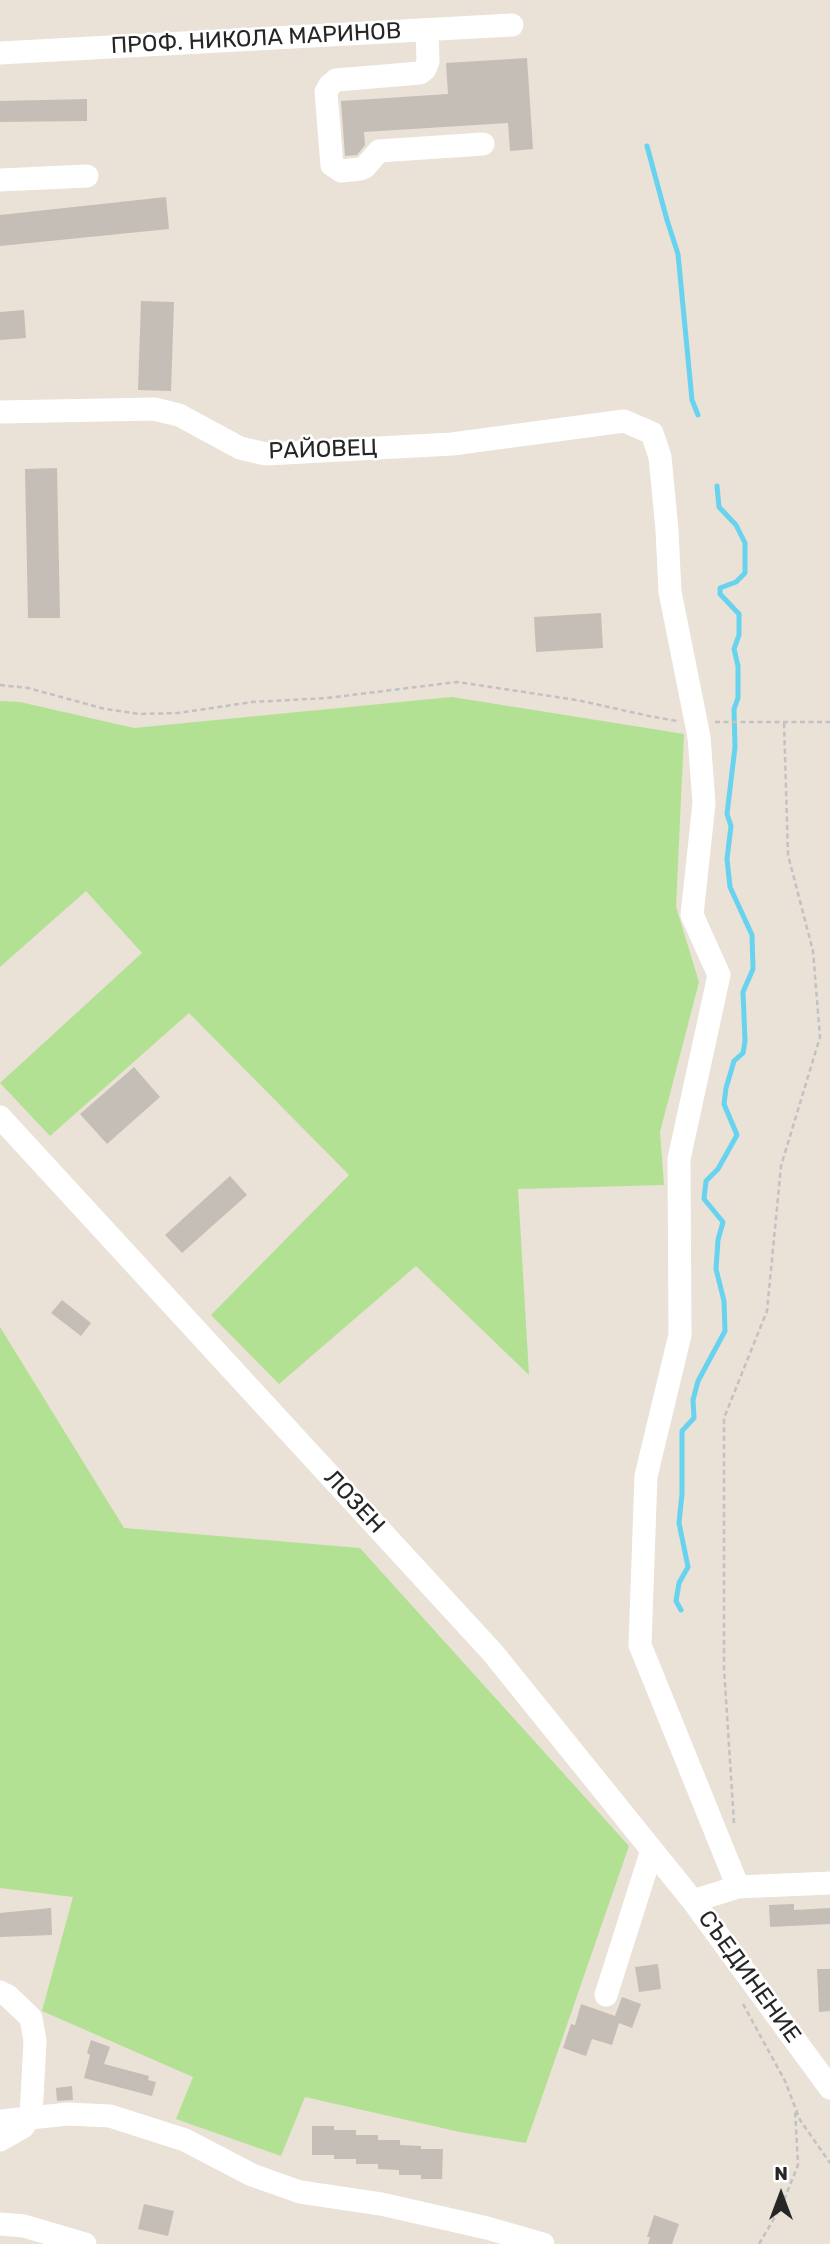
<!DOCTYPE html>
<meta charset="utf-8">
<style>
body{margin:0}
#map{position:relative;width:830px;height:2244px;overflow:hidden;background:#eae1d7;font-family:Rubik,sans-serif}
canvas{display:block}
.north{position:absolute;left:746px;top:2160px;width:70px;height:70px;-webkit-text-stroke:5px #fff;paint-order:stroke;rotate:0deg;font-size:19px;font-weight:700;line-height:28px;text-align:center;color:#262626}
.north::after{content:'';display:block;margin:auto;width:24px;height:32px;background:#262626;clip-path:polygon(50% 0,100% 100%,50% 72%,0 100%)}
</style>
<div id="map">
<canvas width="830" height="2244"></canvas>
<div class="north">N</div>
</div>
<script>
const ctx = document.querySelector('canvas').getContext('2d');
ctx.lineJoin = 'round';
function paint(path, color) { ctx.fillStyle = color; ctx.fill(path, 'evenodd'); }
const toPath = rows => new Path2D(rows.map(r => 'M' + r).join(''));
function strokePath(path, color, width, dash) { ctx.strokeStyle = color; ctx.lineWidth = width; ctx.lineCap = dash ? 'butt' : 'round'; ctx.setLineDash(dash || []); ctx.stroke(path); }
function label(font, color, halo, rows, align = 'center') {
  ctx.font = font + ' Rubik,sans-serif'; ctx.lineWidth = 5; ctx.setLineDash([]); ctx.textBaseline = 'middle'; ctx.strokeStyle = halo; ctx.fillStyle = color; for (const [text, x, y, turn = 0] of rows) {
    ctx.save(); ctx.translate(x, y); ctx.rotate((+turn || 0) * Math.PI / 180); ctx.textAlign = isNaN(turn) ? turn : align; if (halo) ctx.strokeText(text, 0, 0); ctx.fillText(text, 0, 0); ctx.restore();
  }
}
paint(toPath([
 [452,697,684,734,676,907,699,982,660,1132,664,1185,518,1189,529,1375,416,1266,279,1384,211,1315,349,1175,189,1013,50,1136,0,1083,142,953,86,891,0,967,0,701,20,702,134,728],
 [0,1327,124,1528,360,1548,629,1846,526,2143,460,2132,305,2097,281,2156,176,2119,193,2077,42,2011,73,1897,0,1888]
]), '#b3e193');
strokePath(toPath([
 [647,146,667,220,678,254,692,400,698,415],
 [681,1610,676,1601,679,1583,688,1567,679,1523,682,1494,682,1431,694,1418,693,1400,698,1381,725,1331,724,1301,716,1269,718,1240,723,1222,704,1199,706,1181,718,1169,737,1135,724,1104,726,1088,734,1061,743,1053,745,1041,743,992,753,969,752,935,730,887,727,859,731,826,727,814,735,747,734,709,738,698,738,666,734,649,739,635,739,614,720,594,720,588,736,582,745,573,745,543,736,525,719,507,717,486]
]), '#68d3ee', 5);
paint(toPath([
 [527,58,533,149,510,151,508,123,364,132,365,145,357,155,345,156,341,101,448,94,446,63],
 [87,99,87,121,0,122,0,101],
 [166,197,169,229,0,246,0,215],
 [141,301,174,302,171,391,138,390],
 [24,310,26,338,0,340,0,312],
 [57,468,60,618,28,618,25,469],
 [601,613,603,648,536,652,534,617],
 [134,1067,160,1097,107,1144,80,1114],
 [230,1176,247,1195,182,1253,165,1235],
 [62,1300,91,1323,81,1336,51,1313],
 [794,1904,794,1910,830,1908,830,1924,770,1927,769,1905],
 [51,1908,52,1935,0,1937,0,1913],
 [658,1964,661,1989,639,1992,635,1967],
 [817,1969,830,1969,830,2011,819,2012],
 [622,1997,641,2004,632,2028,619,2023,612,2045,592,2039,586,2056,563,2048,571,2024,575,2025,581,2004,615,2016],
 [91,2040,110,2047,104,2064,149,2076,148,2080,156,2082,152,2096,84,2078,90,2055,87,2053],
 [72,2086,73,2100,57,2101,56,2088],
 [312,2126,334,2126,334,2130,356,2130,356,2135,378,2135,378,2140,400,2140,400,2145,421,2146,421,2149,443,2149,442,2179,421,2179,421,2175,399,2175,399,2170,378,2169,378,2164,356,2164,356,2159,334,2159,334,2155,312,2155],
 [144,2204,174,2211,168,2236,138,2229],
 [654,2215,679,2224,672,2244,648,2244,650,2237,647,2237]
]), '#c5beb7');
strokePath(toPath([
 [0,685,28,688,105,709,140,714,178,713,252,702,327,698,457,682,577,700,649,716,677,721],
 [715,722,830,722],
 [734,1823,724,1668,724,1418,767,1311,781,1166,820,1037,813,951,788,855,784,721],
 [743,2004,785,2081,800,2120,830,2163],
 [759,2244,782,2205,798,2165,795,2109]
]), '#c2c2c2', 2.5, [5, 3.5]);
strokePath(toPath([
 [427,30,428,61,425,69,420,73,336,80,330,85,326,92,332,165,341,171,360,169,365,167,379,151,483,144],
 [0,53,512,25],
 [0,180,87,176],
 [0,412,154,409,179,415,240,448,266,454,452,444,624,421,652,433,660,457,667,530,670,592,699,737,704,803,692,915,719,975,679,1159,680,1335,646,1476,640,1645,738,1887],
 [0,1117,493,1653,693,1901,830,2088],
 [693,1901,738,1887,830,1883],
 [0,1992,8,1996,31,2018,35,2041,31,2116,23,2127,0,2140],
 [606,1995,652,1850],
 [0,2121,68,2114,110,2116,185,2140,252,2175,300,2192,381,2204,487,2228,543,2244],
 [0,2224,24,2226,85,2244]
]), '#fff', 23);
label('23px', '#262626', '#fff', [
 ["ПРОФ. НИКОЛА МАРИНОВ",256,39,-3],
 ["РАЙОВЕЦ",323,450,-2],
 ["ЛОЗЕН",354,1502,47],
 ["СЪЕДИНЕНИЕ",749,1977,54]
]);
</script>
